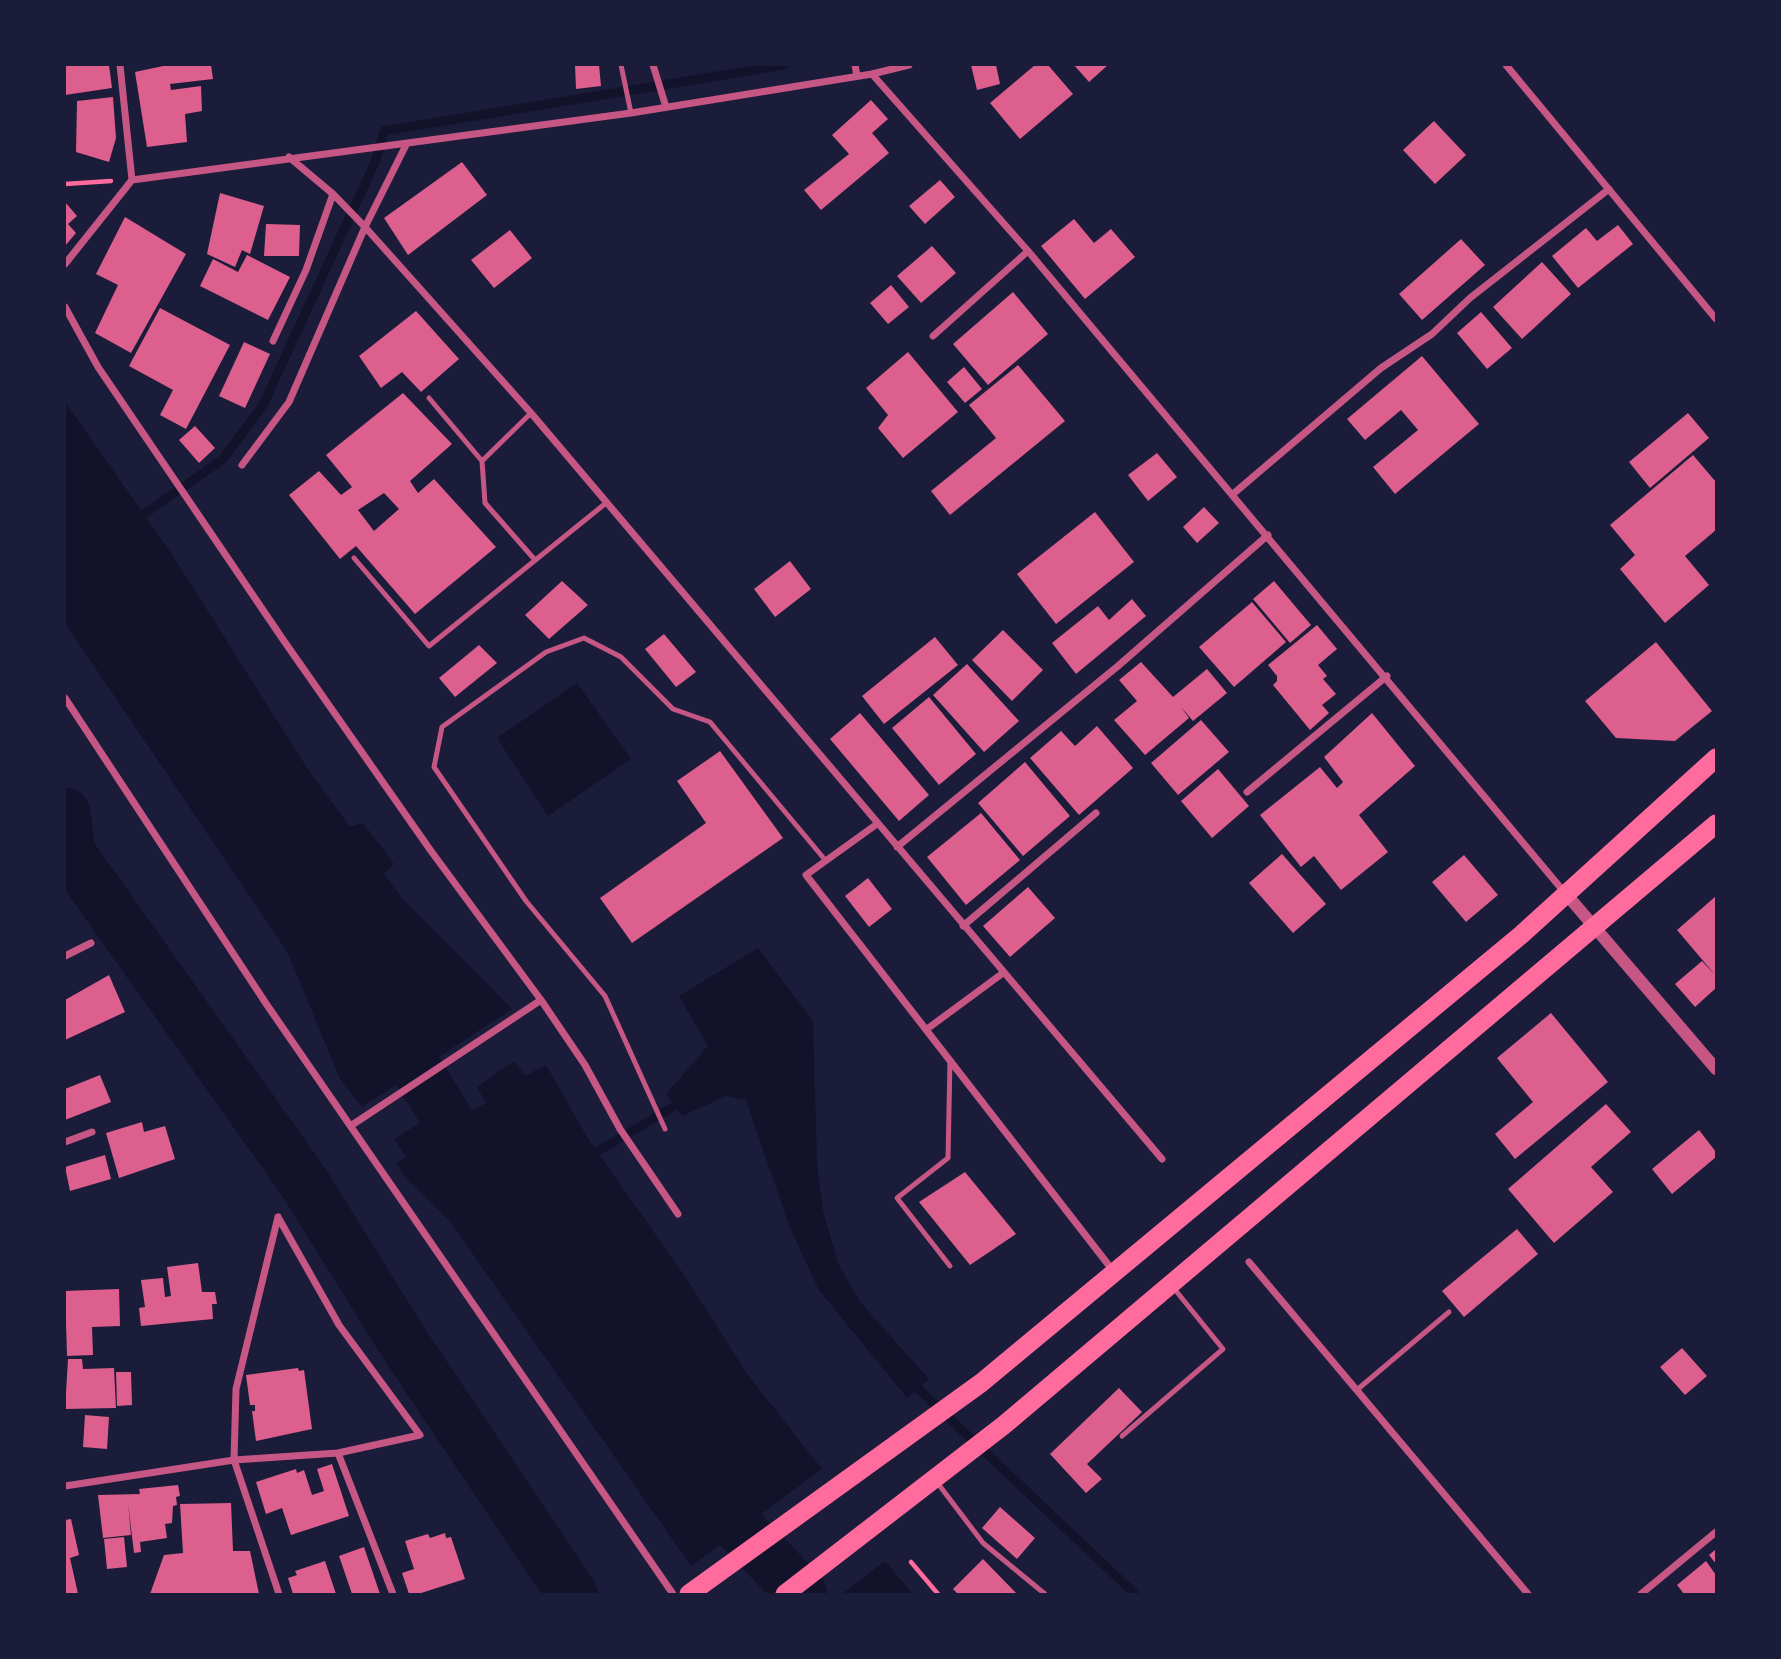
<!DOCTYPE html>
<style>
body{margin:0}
#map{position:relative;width:1781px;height:1659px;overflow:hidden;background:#1b1b3a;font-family:"DM Sans",sans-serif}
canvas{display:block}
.frame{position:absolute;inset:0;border:66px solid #1b1b3a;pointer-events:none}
</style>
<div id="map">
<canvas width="1781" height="1659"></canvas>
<div class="frame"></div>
</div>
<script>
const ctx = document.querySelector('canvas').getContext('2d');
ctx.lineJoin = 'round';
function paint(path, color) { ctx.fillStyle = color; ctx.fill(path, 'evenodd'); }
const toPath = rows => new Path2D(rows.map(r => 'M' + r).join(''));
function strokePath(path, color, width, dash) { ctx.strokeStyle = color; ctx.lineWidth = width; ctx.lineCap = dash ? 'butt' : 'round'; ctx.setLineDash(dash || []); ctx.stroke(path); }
paint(toPath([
 [65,402,171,553,309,771,350,827,363,823,394,864,384,874,401,897,512,1009,362,1107,340,1079,288,953,65,623],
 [577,683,631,759,548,816,497,738],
 [758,948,813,1021,817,1165,823,1211,838,1263,860,1302,929,1379,907,1398,819,1290,790,1228,746,1100,726,1096,682,1116,666,1094,708,1046,679,996],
 [514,1061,525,1076,546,1065,587,1137,686,1278,747,1374,822,1469,691,1566,449,1220,404,1176,397,1163,406,1158,395,1139,435,1113,445,1127,486,1103,477,1087],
 [885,1561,913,1594,842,1594]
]), '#12122b');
strokePath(toPath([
 [135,520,222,460,263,405,376,160,384,131,784,65],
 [590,1156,683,1101],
 [910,1381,1135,1594]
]), '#12122b', 9);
strokePath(toPath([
 [65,813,70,853,303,1181,405,1345,572,1594],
 [380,1011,487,1182],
 [693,1479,802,1594]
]), '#12122b', 51);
paint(toPath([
 [65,65,109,65,112,88,65,95],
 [168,65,211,65,213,79,170,84,171,90,201,86,202,111,185,114,187,142,147,147,135,72],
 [575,65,599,65,601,86,576,89],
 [971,65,996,65,1000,84,977,90],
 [1035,65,1048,65,1073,94,1020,139,990,103],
 [1074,65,1108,65,1089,82],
 [113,97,116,138,109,162,76,152,77,101],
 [871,100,888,119,872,133,889,153,821,210,804,190,849,154,832,135],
 [1434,121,1466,155,1435,184,1403,150],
 [462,162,487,195,408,255,384,218],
 [940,180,955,197,925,224,909,206],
 [220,193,264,206,250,254,242,250,235,267,207,254],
 [65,202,77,216,68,224,76,233,65,246],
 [125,217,186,254,131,353,95,333,118,285,96,274],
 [1074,219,1094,243,1111,229,1135,257,1085,299,1041,246],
 [266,224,300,225,299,256,264,256],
 [1618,225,1633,244,1578,288,1552,256,1586,228,1597,241],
 [510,230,532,258,494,288,471,260],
 [1461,239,1485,265,1422,320,1399,294],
 [932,246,956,273,921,303,897,276],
 [247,255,290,277,268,320,200,286,213,259,238,272],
 [1542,262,1571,294,1522,339,1493,307],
 [891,285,909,307,888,324,870,303],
 [1013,292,1048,334,988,385,953,344],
 [160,308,230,345,186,429,160,415,173,390,129,366],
 [416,311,459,359,421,392,402,372,381,388,359,356],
 [1481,312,1512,348,1487,369,1457,333],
 [244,342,270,354,245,408,219,396],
 [908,352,958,412,903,458,878,428,888,415,866,388],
 [1422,356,1479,424,1395,494,1373,467,1418,430,1401,410,1365,440,1347,419],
 [1018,365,1065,421,950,515,931,491,996,438,969,405],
 [964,367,982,389,965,403,947,382],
 [403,393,452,444,410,481,418,493,434,479,496,547,415,614,356,546,340,559,289,495,319,471,341,495,352,487,326,455],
 [384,493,399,509,374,531,358,510],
 [1688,413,1709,438,1650,488,1629,462],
 [195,426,215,448,199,463,179,440],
 [1157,453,1177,477,1148,501,1128,475],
 [1693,455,1716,482,1716,530,1685,556,1709,585,1665,623,1620,569,1635,555,1610,525],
 [1204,507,1219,523,1197,543,1183,527],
 [1095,512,1134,562,1056,624,1017,574],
 [790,561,811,589,775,617,754,589],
 [562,581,588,605,549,639,525,615],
 [1274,581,1311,625,1290,643,1253,599],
 [1132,599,1146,616,1076,674,1052,643,1098,606,1109,620],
 [1252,602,1286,642,1234,687,1199,647],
 [1317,625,1337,649,1318,665,1327,676,1323,679,1336,694,1322,705,1329,713,1310,730,1273,685,1277,681,1277,676,1268,665],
 [1003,630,1043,670,1012,701,972,660],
 [664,634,696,672,676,687,645,649],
 [935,637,958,665,884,724,862,696],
 [1656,642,1712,711,1675,741,1616,738,1585,701],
 [479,645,497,663,455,697,439,678],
 [1141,662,1173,697,1207,669,1227,693,1193,721,1181,707,1189,718,1145,755,1114,720,1137,701,1119,680],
 [967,664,1019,721,984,752,933,695],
 [929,697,976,754,939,785,892,728],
 [860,713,929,795,899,821,830,739],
 [1372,713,1415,766,1359,815,1388,852,1341,890,1314,856,1301,867,1260,815,1320,767,1337,788,1343,782,1324,757],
 [1201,720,1229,752,1178,795,1151,763],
 [1097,726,1133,768,1079,815,1030,758,1061,731,1075,746],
 [720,751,783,838,632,943,600,898,706,823,677,781],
 [1025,762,1070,816,1023,856,978,803],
 [1218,769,1249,806,1212,838,1181,801],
 [981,813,1020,860,966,905,927,857],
 [1282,854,1326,904,1293,933,1249,883],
 [1464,855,1498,895,1466,922,1432,882],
 [868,878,892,909,869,927,845,896],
 [1028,887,1055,918,1010,957,983,926],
 [1716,896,1716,976,1677,930],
 [1702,961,1716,976,1716,988,1695,1007,1675,984],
 [109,975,125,1012,65,1040,65,1000],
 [1551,1013,1608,1082,1515,1159,1495,1134,1533,1102,1497,1058],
 [100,1075,111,1102,65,1120,65,1089],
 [1606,1104,1631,1132,1591,1167,1613,1192,1554,1243,1508,1189],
 [142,1122,144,1132,165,1126,175,1159,119,1178,106,1133],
 [1699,1130,1716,1152,1716,1157,1672,1194,1652,1169],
 [105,1155,111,1179,70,1191,65,1167],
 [965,1172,1016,1234,970,1265,919,1202],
 [1517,1229,1538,1254,1464,1317,1442,1291],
 [198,1263,202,1292,215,1292,217,1304,212,1304,213,1319,141,1326,139,1308,145,1307,141,1280,163,1278,165,1297,171,1296,167,1267],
 [119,1289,120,1326,92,1327,93,1355,67,1356,65,1291],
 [1682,1348,1707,1376,1685,1395,1660,1367],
 [68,1359,82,1359,83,1369,114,1368,116,1408,65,1409],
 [298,1368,299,1371,304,1370,312,1429,256,1441,252,1411,255,1411,255,1405,250,1405,246,1375],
 [116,1372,131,1372,132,1405,117,1406],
 [1119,1388,1142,1412,1087,1464,1102,1479,1086,1493,1050,1454],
 [85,1415,109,1417,107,1449,83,1447],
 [332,1464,349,1516,291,1535,282,1508,266,1514,256,1482,296,1469,297,1473,304,1470,312,1495,324,1491,317,1469],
 [178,1485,180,1496,176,1497,177,1505,173,1506,172,1523,165,1524,167,1538,140,1542,141,1552,134,1553,128,1503,131,1535,103,1538,98,1495,140,1494,139,1489],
 [231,1503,233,1551,250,1551,259,1594,150,1594,164,1555,183,1553,180,1504],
 [1000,1507,1035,1538,1017,1559,982,1528],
 [71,1519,79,1555,70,1558,78,1594,65,1594,65,1520],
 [445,1533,446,1538,451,1537,465,1579,418,1594,409,1594,402,1573,414,1569,405,1541,428,1534,430,1538],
 [124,1537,127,1567,107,1569,104,1539],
 [364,1547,380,1594,352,1594,339,1556],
 [1716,1549,1716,1564,1709,1555],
 [983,1559,1017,1594,958,1594,953,1589],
 [325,1561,336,1594,293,1594,288,1578,297,1575,295,1571],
 [1706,1561,1716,1575,1716,1594,1684,1594,1677,1585]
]), '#dd5f8e');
strokePath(toPath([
 [65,184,111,181],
 [911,1562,938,1594]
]), '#ff6b9d', 4.5);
strokePath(toPath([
 [621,65,631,113],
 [429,398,482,461],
 [531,413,482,461,485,503,535,560],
 [354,558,429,646,606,503],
 [950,1061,948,1158,897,1198,950,1266],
 [665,1129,605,996,526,901,434,767,442,727,546,652,584,638,621,657,673,709,710,722,826,861],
 [1358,1389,1449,1312],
 [1122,1436,1223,1349,1172,1286],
 [936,1481,983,1543,1045,1594]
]), '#c65784', 5);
strokePath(toPath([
 [120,65,132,180],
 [653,65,666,107],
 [855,65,857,76],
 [1506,65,1716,319],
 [872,74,1028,251,1565,893],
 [289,157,333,194,365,227,531,413,1162,1159],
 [65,264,132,180,631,113,872,74,909,65],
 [65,307,98,367,284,641,431,851,541,1000],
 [933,336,1028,251],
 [273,341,306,270,333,194],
 [242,465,289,402,365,227,406,145],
 [1233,494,1381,368,1432,334,1470,298,1609,189],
 [65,698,267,1005,673,1594],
 [1247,792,1387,676],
 [877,824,806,875,1114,1272],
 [897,847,1118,666,1268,535],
 [963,926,1096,813],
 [65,956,91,943],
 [927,1029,1003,973],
 [352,1125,541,1000,585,1065,620,1129,678,1214],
 [65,1142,92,1132],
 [278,1217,339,1325,420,1435,338,1453,234,1460,236,1389,278,1217],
 [1249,1262,1528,1594],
 [338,1453,393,1594],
 [65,1486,234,1460,279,1594],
 [1641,1594,1716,1532]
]), '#c65784', 7);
strokePath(toPath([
 [1567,895,1716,1069]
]), '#c65784', 12);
strokePath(toPath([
 [689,1594,981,1383,1521,935,1716,758],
 [785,1594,1004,1425,1716,824]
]), '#ff6b9d', 19);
</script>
